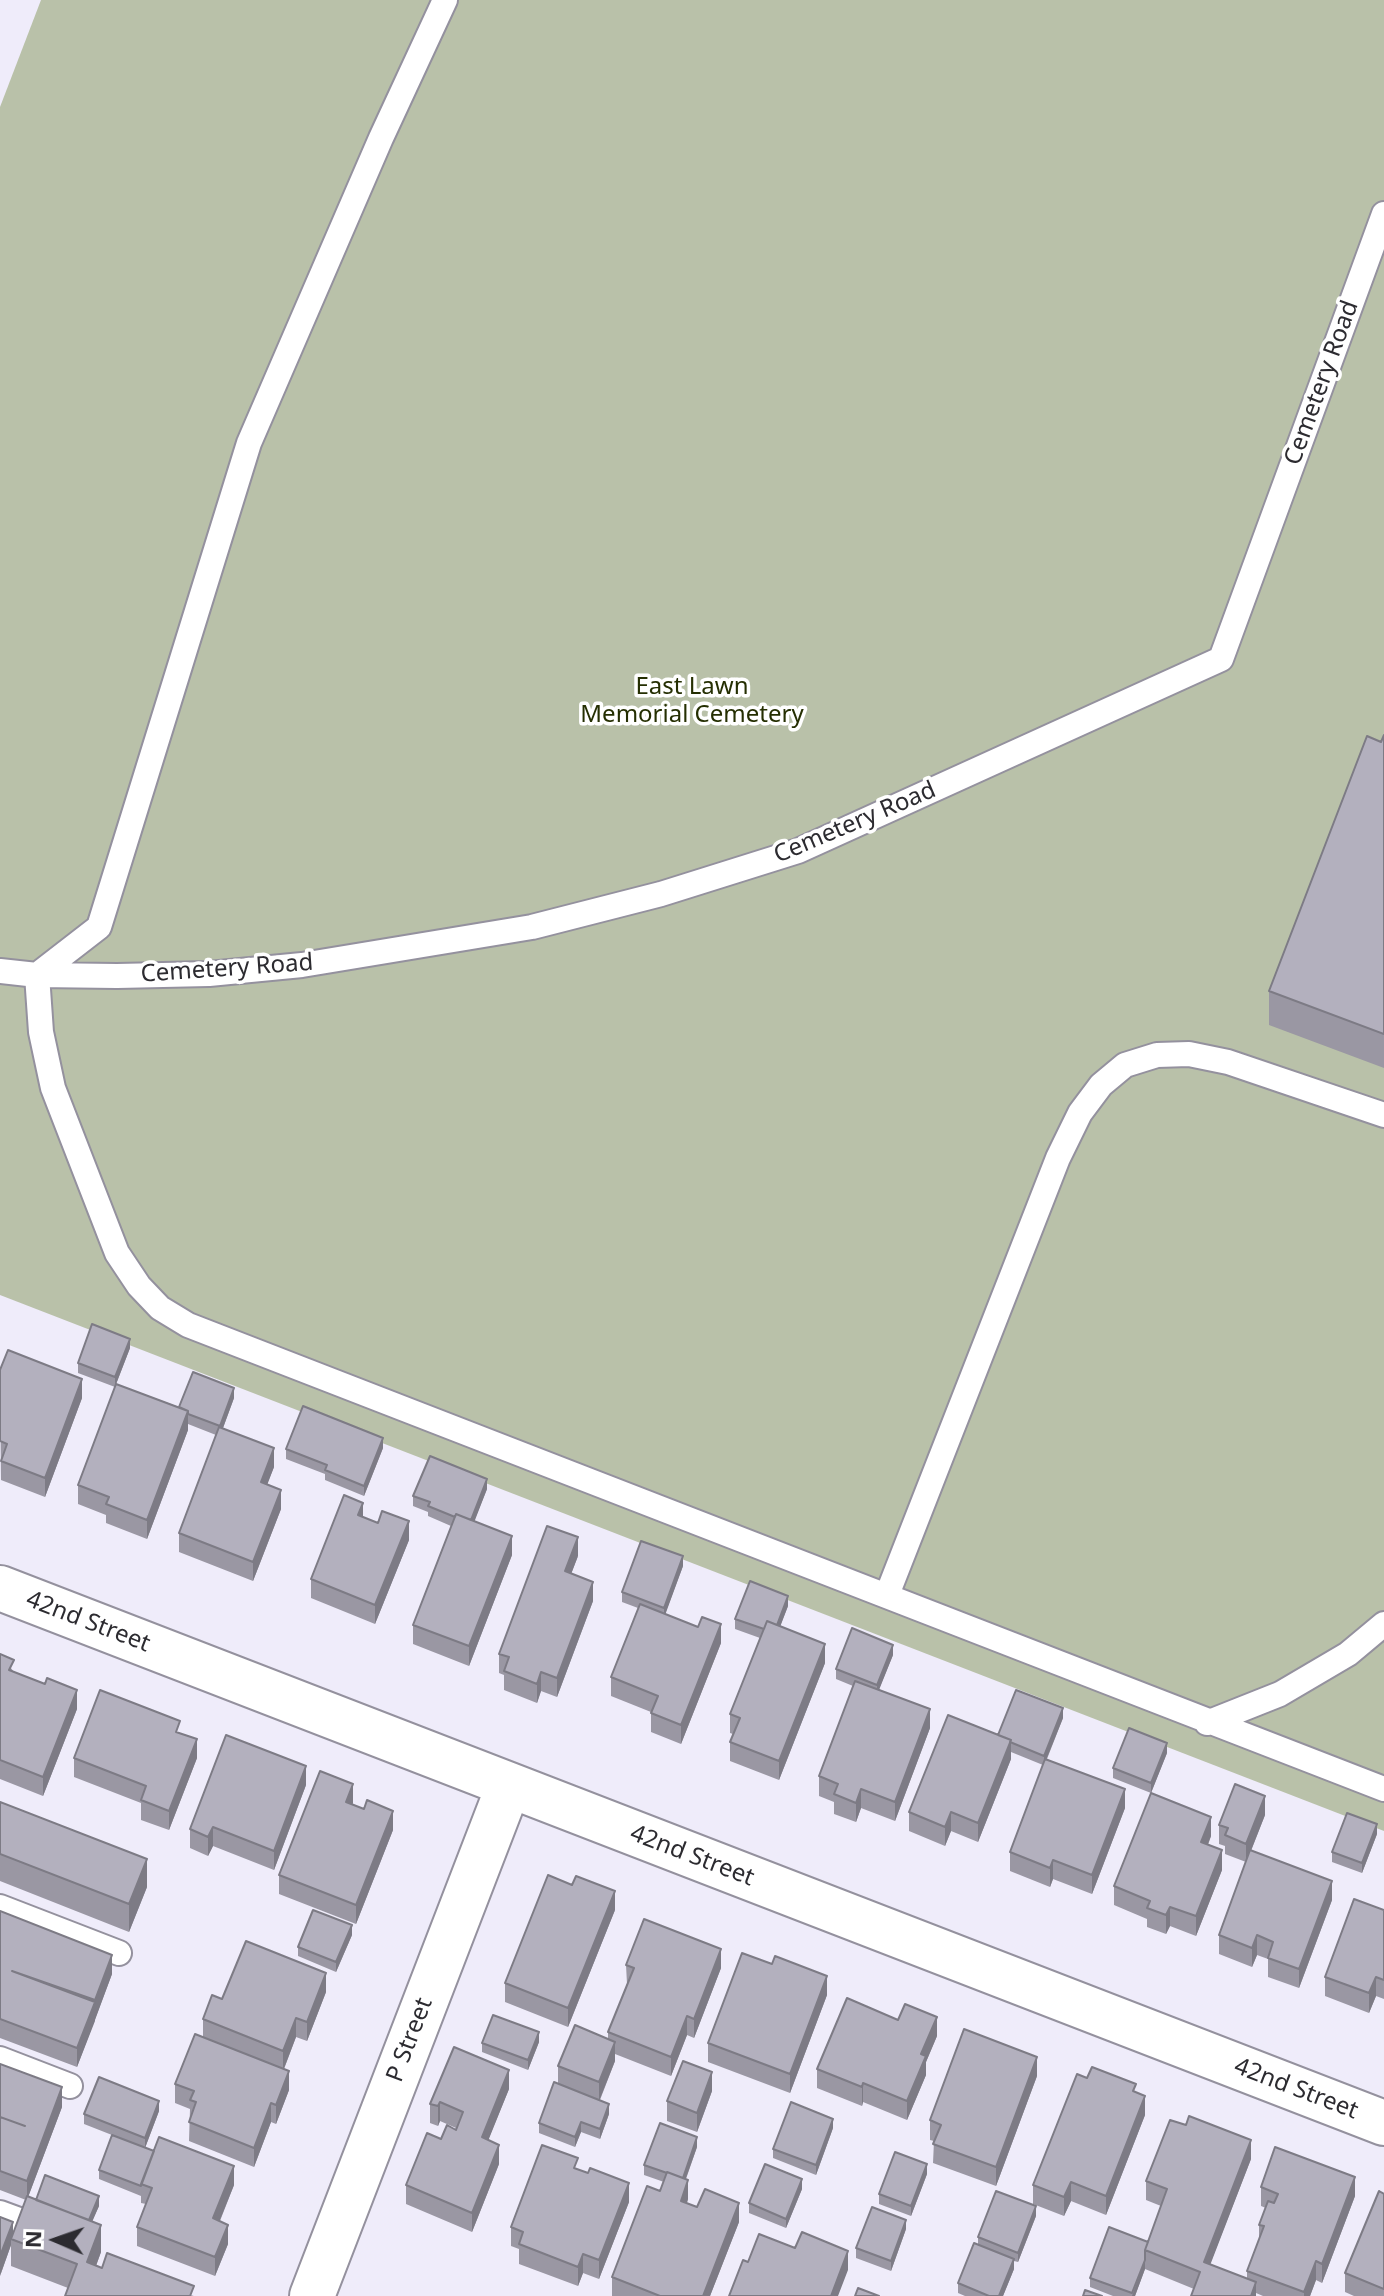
<!DOCTYPE html>
<style>
body{margin:0}
#map{position:relative;width:1384px;height:2296px;overflow:hidden;background:#efecfa;font-family:"Noto Sans",sans-serif}
canvas{display:block}
.north{position:absolute;left:16px;top:2200px;width:80px;height:80px;-webkit-text-stroke:6px #fff;paint-order:stroke;rotate:272deg;font-size:22px;font-weight:700;line-height:32px;text-align:center;color:#2c2b30}
.north::after{content:'';display:block;margin:auto;width:28px;height:36px;background:#2c2b30;clip-path:polygon(50% 0,100% 100%,50% 72%,0 100%)}
</style>
<div id="map">
<canvas width="1384" height="2296"></canvas>
<div class="north">N</div>
</div>
<script>
const ctx = document.querySelector('canvas').getContext('2d');
ctx.lineJoin = 'round';
function paint(path, color) { ctx.fillStyle = color; ctx.fill(path, 'evenodd'); }
const toPath = rows => new Path2D(rows.map(r => 'M' + r).join(''));
function strokePath(path, color, width, dash) { ctx.strokeStyle = color; ctx.lineWidth = width; ctx.lineCap = dash ? 'butt' : 'round'; ctx.setLineDash(dash || []); ctx.stroke(path); }
function label(font, color, halo, rows, align = 'center') {
  ctx.font = font + ' "Noto Sans",sans-serif'; ctx.lineWidth = 7; ctx.setLineDash([]); ctx.textBaseline = 'middle'; ctx.strokeStyle = halo; ctx.fillStyle = color; for (const [text, x, y, turn = 0] of rows) {
    ctx.save(); ctx.translate(x, y); ctx.rotate((+turn || 0) * Math.PI / 180); ctx.textAlign = isNaN(turn) ? turn : align; if (halo) ctx.strokeText(text, 0, 0); ctx.fillText(text, 0, 0); ctx.restore();
  }
}
paint(toPath([
 [41,0,1384,0,1384,1831,0,1295,0,107]
]), '#b9c1a9');
const service = toPath([
 [445,0,381,138,249,443,99,927,37,975,41,1032,53,1088,117,1253,139,1286,160,1308,188,1325,1384,1789],
 [0,971,37,975,117,976,209,974,302,965,532,927,661,894,798,851,1221,659,1384,214],
 [887,1595,1058,1158,1080,1113,1101,1085,1125,1065,1157,1055,1189,1054,1228,1062,1384,1115],
 [1207,1723,1280,1694,1348,1654,1384,1624],
 [0,1907,119,1953],
 [0,2059,70,2086],
 [0,2213,19,2220]
]);
const minor = toPath([
 [0,1588,1384,2123],
 [312,2296,509,1785]
]);
strokePath(service, '#94919e', 28);
strokePath(minor, '#94919e', 48);
strokePath(service, '#fff', 24);
strokePath(minor, '#fff', 44);
paint(toPath([
 [1384,735,1384,1068,1269,1025,1269,991],
 [130,1348,116,1384,179,1407,234,1398,223,1428,274,1467,267,1484,281,1509,253,1581,179,1552,179,1533,216,1435,188,1424,188,1430,147,1539,106,1523,106,1515,78,1504,78,1485,115,1387,78,1373,78,1363],
 [0,1370,82,1398,45,1497,1,1480],
 [383,1448,364,1496,325,1480,325,1474,286,1459,286,1449],
 [487,1489,474,1521,512,1555,469,1666,413,1644,413,1625,451,1526,428,1516,428,1512,413,1506,413,1496],
 [363,1517,378,1523,409,1540,375,1624,311,1598,311,1579],
 [578,1556,571,1574,593,1601,557,1697,541,1691,537,1703,504,1690,504,1675,499,1673,499,1654],
 [683,1566,665,1614,721,1643,681,1744,651,1732,651,1712,611,1696,611,1677,638,1608,622,1602,622,1592],
 [788,1606,780,1626,825,1663,779,1780,730,1761,730,1742,733,1734,730,1733,730,1714,760,1638,735,1629,735,1619],
 [0,1654,14,1672,77,1709,43,1796,0,1779],
 [893,1655,879,1689,930,1728,895,1821,861,1808,856,1822,834,1814,834,1802,819,1796,819,1776,853,1686,836,1679,836,1669],
 [1063,1718,1047,1759,1125,1808,1092,1894,1053,1879,1050,1887,1010,1871,1010,1852,1043,1765,1011,1752,1011,1759,978,1842,951,1831,945,1846,909,1831,909,1812,998,1735],
 [180,1733,197,1758,169,1830,141,1820,141,1803,74,1777,74,1758],
 [1167,1753,1151,1793,1211,1836,1208,1845,1222,1870,1196,1936,1170,1926,1166,1934,1147,1927,1147,1919,1114,1905,1114,1886,1151,1793,1113,1778,1113,1768],
 [306,1785,274,1870,213,1846,208,1856,190,1848,190,1829],
 [0,1802,147,1887,129,1932,0,1881],
 [353,1803,352,1805,393,1830,356,1924,279,1894,279,1875],
 [1265,1815,1251,1851,1332,1900,1299,1988,1268,1977,1268,1959,1257,1955,1252,1967,1219,1954,1219,1935,1246,1862,1225,1854,1225,1846,1219,1844,1219,1825],
 [1377,1834,1362,1873,1332,1862,1332,1852],
 [615,1910,568,2027,505,2002,505,1983],
 [1384,1910,1384,1999,1376,1996,1369,2013,1325,1996,1325,1977],
 [0,1911,112,1974,77,2067,0,2038],
 [352,1935,336,1972,298,1956,298,1947],
 [772,1964,827,1995,790,2093,708,2062,708,2043],
 [626,1965,721,1968,694,2038,687,2035,671,2076,615,2054,615,2061,600,2100,609,2114,600,2139,581,2132,575,2147,539,2133,539,2123,558,2084,558,2066,608,2039,608,2032,627,1984],
 [326,1992,307,2041,296,2037,284,2069,289,2090,276,2124,271,2122,254,2167,189,2141,190,2109,175,2103,175,2084,203,2037,203,2019,222,1999],
 [937,2036,926,2062,926,2075,907,2120,863,2102,862,2106,817,2088,817,2069],
 [539,2042,528,2070,482,2052,482,2043],
 [0,2064,62,2107,28,2197,36,2200,99,2206,92,2221,101,2252,96,2266,194,2296,68,2288,11,2266,11,2245,0,2276,13,2222,13,2235,26,2200,0,2190],
 [1037,2076,996,2186,933,2163,934,2141,930,2140,930,2120],
 [1087,2078,1136,2092,1145,2115,1106,2215,1071,2201,1064,2216,1033,2204,1033,2185],
 [509,2089,488,2140,499,2164,472,2232,406,2204,406,2185,441,2139,456,2128,440,2121,438,2126,430,2123,430,2104],
 [712,2091,697,2132,667,2121,667,2101],
 [159,2111,145,2148,234,2185,220,2221,228,2244,215,2276,137,2246,137,2227,146,2204,141,2203,141,2196,99,2179,99,2170,112,2135,84,2124,84,2114],
 [833,2128,816,2175,773,2158,773,2149],
 [697,2147,686,2179,688,2199,687,2203,739,2222,710,2296,612,2296,612,2277,660,2191,664,2182,644,2175,644,2165],
 [1251,2159,1210,2264,1247,2279,1247,2271,1259,2239,1259,2225,1266,2208,1261,2206,1261,2187,1355,2196,1322,2283,1316,2280,1310,2296,1263,2296,1256,2293,1256,2296,1194,2289,1145,2269,1135,2296,1113,2296,1090,2287,1090,2278,1148,2242,1161,2206,1146,2200,1146,2181],
 [578,2169,629,2202,599,2279,583,2273,578,2286,519,2264,519,2249,511,2246,511,2227],
 [927,2174,911,2216,879,2204,879,2194],
 [802,2189,786,2228,749,2213,749,2203],
 [1384,2194,1384,2296,1354,2296,1345,2292,1345,2273],
 [1036,2216,1018,2262,1014,2261,1014,2269,1003,2296,965,2296,958,2293,958,2283,978,2244,978,2237],
 [906,2229,891,2271,856,2258,856,2248]
]), '#9a97a3');
paint(toPath([
 [130,1339,130,1348,115,1387,115,1377],
 [82,1379,82,1398,45,1497,45,1478],
 [234,1388,234,1398,220,1436,220,1426],
 [188,1411,188,1430,147,1539,147,1520],
 [383,1438,383,1448,364,1496,364,1486],
 [274,1448,274,1467,261,1501,261,1482],
 [487,1479,487,1489,470,1533,470,1523],
 [281,1490,281,1509,253,1581,253,1562],
 [363,1503,363,1522,358,1515],
 [409,1521,409,1540,375,1624,375,1605],
 [512,1536,512,1555,469,1666,469,1646],
 [578,1537,578,1556,565,1590,565,1571],
 [683,1556,683,1566,664,1618,664,1608],
 [593,1582,593,1601,557,1697,557,1678],
 [788,1596,788,1606,774,1643,774,1633],
 [721,1624,721,1643,681,1744,681,1725],
 [825,1644,825,1663,779,1780,779,1761],
 [893,1645,893,1655,877,1695,877,1685],
 [541,1672,541,1691,537,1703,537,1684],
 [77,1690,77,1709,43,1796,43,1777],
 [1063,1708,1063,1718,1044,1765,1044,1756],
 [930,1709,930,1728,895,1821,895,1802],
 [197,1739,197,1758,169,1830,169,1811],
 [1011,1740,1011,1759,978,1842,978,1823],
 [1167,1743,1167,1753,1151,1793,1151,1783],
 [306,1766,306,1785,274,1870,274,1851],
 [353,1784,353,1803,346,1822,346,1802],
 [861,1789,861,1808,856,1822,856,1803],
 [1125,1789,1125,1808,1092,1894,1092,1875],
 [1265,1796,1265,1815,1246,1863,1246,1844],
 [393,1811,393,1830,356,1924,356,1905],
 [951,1812,951,1831,945,1846,945,1827],
 [1211,1817,1211,1836,1201,1861,1201,1842],
 [1377,1824,1377,1834,1362,1873,1362,1863],
 [213,1827,213,1846,208,1856,208,1837],
 [1222,1850,1222,1870,1196,1936,1196,1916],
 [147,1859,147,1887,129,1932,129,1904],
 [1053,1860,1053,1879,1050,1887,1050,1868],
 [1332,1881,1332,1900,1299,1988,1299,1969],
 [615,1891,615,1910,568,2027,568,2008],
 [1170,1907,1170,1926,1166,1934,1166,1915],
 [352,1925,352,1935,336,1972,336,1962],
 [1257,1935,1257,1955,1252,1967,1252,1948],
 [721,1949,721,1968,694,2038,694,2019],
 [112,1955,112,1974,95,2020,95,2000],
 [326,1973,326,1992,307,2041,307,2022],
 [827,1976,827,1995,790,2093,790,2074],
 [1376,1977,1376,1996,1369,2013,1369,1993],
 [95,2002,95,2021,77,2067,77,2048],
 [687,2016,687,2035,671,2076,671,2057],
 [937,2017,937,2036,926,2062,926,2075,907,2120,907,2101,921,2054],
 [296,2018,296,2037,283,2071,283,2051],
 [539,2032,539,2042,528,2070,528,2060],
 [615,2042,615,2061,599,2101,599,2082],
 [1037,2057,1037,2076,996,2186,996,2167],
 [509,2070,509,2089,482,2156,482,2137],
 [289,2071,289,2090,276,2124,276,2105],
 [712,2072,712,2091,697,2132,697,2113],
 [863,2083,863,2102,862,2106,862,2087],
 [62,2087,62,2107,27,2200,27,2181],
 [1145,2096,1145,2115,1106,2215,1106,2196],
 [159,2101,159,2111,145,2148,145,2138],
 [440,2102,440,2121,438,2126,438,2106],
 [271,2103,271,2122,254,2167,254,2148],
 [609,2104,609,2114,600,2139,600,2129],
 [833,2119,833,2128,816,2175,816,2165],
 [581,2122,581,2132,575,2147,575,2137],
 [697,2137,697,2147,682,2189,682,2179],
 [1251,2140,1251,2159,1204,2281,1204,2262],
 [499,2145,499,2164,472,2232,472,2213],
 [927,2164,927,2174,911,2216,911,2206],
 [234,2166,234,2185,213,2237,213,2218],
 [1355,2177,1355,2196,1322,2283,1322,2264],
 [802,2179,802,2189,786,2228,786,2219],
 [688,2180,688,2199,681,2220,681,2201],
 [1071,2182,1071,2201,1064,2216,1064,2197],
 [629,2183,629,2202,599,2279,599,2260],
 [99,2196,99,2206,83,2243,83,2233],
 [739,2203,739,2222,710,2296,703,2296],
 [1036,2206,1036,2216,1018,2262,1018,2253],
 [906,2220,906,2229,891,2271,891,2261],
 [13,2222,13,2240,11,2239,11,2245,0,2276,0,2256],
 [101,2225,101,2252,87,2290,87,2262],
 [228,2225,228,2244,215,2276,215,2257],
 [848,2251,848,2270,838,2296,831,2296],
 [583,2254,583,2273,578,2286,578,2267],
 [1014,2259,1014,2269,1003,2296,999,2296],
 [1145,2260,1145,2269,1135,2296,1132,2296],
 [1316,2261,1316,2280,1310,2296,1304,2296,1304,2292],
 [1256,2282,1256,2296,1251,2296]
]), '#7d7b85');
const building = toPath([
 [1384,735,1384,1034,1269,991,1367,736,1381,742,1384,735],
 [92,1324,130,1339,115,1377,78,1363,92,1324],
 [8,1350,82,1379,45,1478,1,1461,7,1444,0,1441,0,1370,8,1350],
 [193,1372,234,1388,220,1426,188,1414,188,1411,179,1407,193,1372],
 [116,1384,188,1411,147,1520,106,1504,109,1497,78,1485,116,1384],
 [303,1406,383,1438,364,1486,325,1470,327,1465,286,1449,303,1406],
 [219,1427,274,1448,261,1482,281,1490,253,1562,179,1533,219,1427],
 [430,1456,487,1479,471,1520,456,1514,455,1517,428,1506,430,1502,413,1496,430,1456],
 [344,1495,363,1503,358,1515,378,1523,382,1511,409,1521,375,1605,311,1579,344,1495],
 [456,1514,512,1536,469,1646,413,1625,456,1514],
 [547,1526,578,1537,565,1571,593,1582,557,1678,541,1672,537,1684,504,1671,509,1657,499,1654,547,1526],
 [641,1541,683,1556,664,1608,622,1592,641,1541],
 [750,1581,788,1596,777,1625,767,1621,764,1629,735,1619,750,1581],
 [640,1604,698,1627,702,1617,721,1624,681,1725,651,1713,658,1696,611,1677,640,1604],
 [767,1621,825,1644,779,1761,730,1742,740,1718,730,1714,767,1621],
 [852,1628,893,1645,877,1685,836,1669,852,1628],
 [0,1654,14,1660,9,1670,45,1684,47,1678,77,1690,43,1777,0,1760,0,1654],
 [855,1681,930,1709,895,1802,861,1789,856,1803,834,1794,838,1784,819,1776,855,1681],
 [100,1690,180,1721,176,1732,197,1739,169,1811,141,1800,146,1786,74,1758,100,1690],
 [1016,1690,1063,1708,1044,1756,1010,1742,1011,1740,998,1735,1016,1690],
 [948,1715,1011,1740,978,1823,951,1812,945,1827,909,1812,948,1715],
 [1129,1728,1167,1743,1151,1783,1113,1768,1129,1728],
 [226,1735,306,1766,274,1851,213,1827,208,1837,190,1829,226,1735],
 [1045,1759,1125,1789,1092,1875,1053,1860,1050,1868,1010,1852,1045,1759],
 [320,1771,353,1784,346,1802,364,1809,367,1800,393,1811,356,1905,279,1875,320,1771],
 [1235,1784,1265,1796,1246,1844,1225,1835,1228,1828,1219,1825,1235,1784],
 [1151,1793,1211,1817,1201,1842,1222,1850,1196,1916,1170,1907,1166,1915,1147,1908,1150,1901,1114,1886,1151,1793],
 [0,1802,147,1859,129,1904,0,1854,0,1802],
 [1347,1813,1377,1824,1362,1863,1332,1852,1347,1813],
 [1250,1850,1332,1881,1299,1969,1268,1958,1273,1942,1257,1935,1252,1948,1219,1935,1250,1850],
 [548,1875,572,1885,576,1876,615,1891,568,2008,505,1983,548,1875],
 [1354,1899,1384,1910,1384,1980,1376,1977,1369,1993,1325,1977,1354,1899],
 [313,1910,352,1925,336,1962,298,1947,313,1910],
 [0,1911,112,1955,95,2000,12,1971,95,2002,77,2048,0,2019,0,1911],
 [644,1919,721,1949,694,2019,687,2016,671,2057,608,2032,634,1968,626,1965,644,1919],
 [246,1941,326,1973,307,2022,296,2018,283,2051,203,2019,212,1995,222,1999,246,1941],
 [742,1953,772,1964,775,1956,827,1976,790,2074,708,2043,742,1953],
 [847,1998,898,2020,905,2004,937,2017,921,2054,926,2056,907,2101,863,2083,862,2087,817,2069,847,1998],
 [493,2015,539,2032,528,2060,482,2043,493,2015],
 [575,2025,615,2042,599,2082,558,2066,575,2025],
 [964,2029,1037,2057,996,2167,933,2144,941,2125,930,2120,964,2029],
 [195,2034,289,2071,276,2105,271,2103,254,2148,189,2122,196,2102,190,2100,194,2091,175,2084,195,2034],
 [454,2047,509,2070,482,2137,499,2145,472,2213,406,2185,427,2133,441,2139,447,2125,456,2130,463,2112,440,2102,438,2106,430,2104,454,2047],
 [683,2061,712,2072,697,2113,667,2101,683,2061],
 [0,2064,62,2087,27,2181,0,2171,0,2117,25,2126,0,2117,0,2064],
 [1092,2067,1136,2084,1133,2091,1145,2096,1106,2196,1071,2182,1064,2197,1033,2185,1077,2074,1087,2078,1092,2067],
 [99,2077,159,2101,145,2138,84,2114,99,2077],
 [554,2082,609,2104,600,2129,581,2122,575,2137,539,2123,554,2082],
 [791,2102,833,2119,816,2165,773,2149,791,2102],
 [1189,2116,1251,2140,1204,2262,1256,2282,1251,2296,1191,2296,1200,2272,1145,2250,1167,2189,1146,2181,1170,2120,1186,2125,1189,2116],
 [660,2123,697,2137,683,2178,667,2172,667,2173,644,2165,660,2123],
 [112,2135,154,2151,141,2186,99,2170,112,2135],
 [159,2137,234,2166,213,2218,228,2225,215,2257,137,2227,152,2188,141,2184,159,2137],
 [542,2145,578,2158,574,2168,588,2173,590,2168,629,2183,599,2260,583,2254,578,2267,519,2244,523,2232,511,2227,542,2145],
 [1275,2147,1355,2177,1322,2264,1316,2261,1304,2292,1247,2271,1264,2226,1259,2225,1268,2201,1274,2203,1278,2194,1261,2187,1275,2147],
 [895,2152,927,2164,911,2206,879,2194,895,2152],
 [765,2164,802,2179,786,2219,749,2203,765,2164],
 [667,2172,688,2180,681,2201,697,2207,705,2189,739,2203,703,2296,660,2296,612,2277,647,2186,660,2191,667,2172],
 [45,2175,99,2196,89,2220,36,2200,45,2175],
 [996,2191,1036,2206,1018,2253,978,2237,996,2191],
 [1379,2191,1384,2194,1384,2289,1345,2273,1379,2191],
 [27,2196,101,2225,87,2262,102,2268,107,2253,194,2286,190,2296,65,2296,77,2264,11,2239,27,2196],
 [872,2207,906,2220,891,2261,856,2248,872,2207],
 [0,2217,13,2222,0,2256,0,2217],
 [1109,2227,1148,2242,1145,2250,1145,2260,1132,2293,1090,2278,1109,2227],
 [802,2232,848,2251,831,2296,729,2296,743,2260,748,2262,759,2234,795,2248,802,2232],
 [974,2243,1014,2259,999,2296,989,2296,958,2283,974,2243],
 [858,2288,879,2296,855,2296,858,2288],
 [1085,2290,1102,2296,1083,2296,1085,2290]
]);
paint(building, '#b3b0be');
strokePath(building, '#7d7b85', 2);
label('24px', '#2c2b30', '#fff', [
 ["Cemetery Road",1322,383,-70],
 ["Cemetery Road",855,823,-23],
 ["Cemetery Road",227,969,-4],
 ["42nd Street",88,1622,21],
 ["42nd Street",692,1856,21],
 ["P Street",410,2040,-69],
 ["42nd Street",1296,2089,21]
]);
label('24px', '#252f02', '#fff', [
 ["East Lawn",692,687],
 ["Memorial Cemetery",692,715]
]);
</script>
